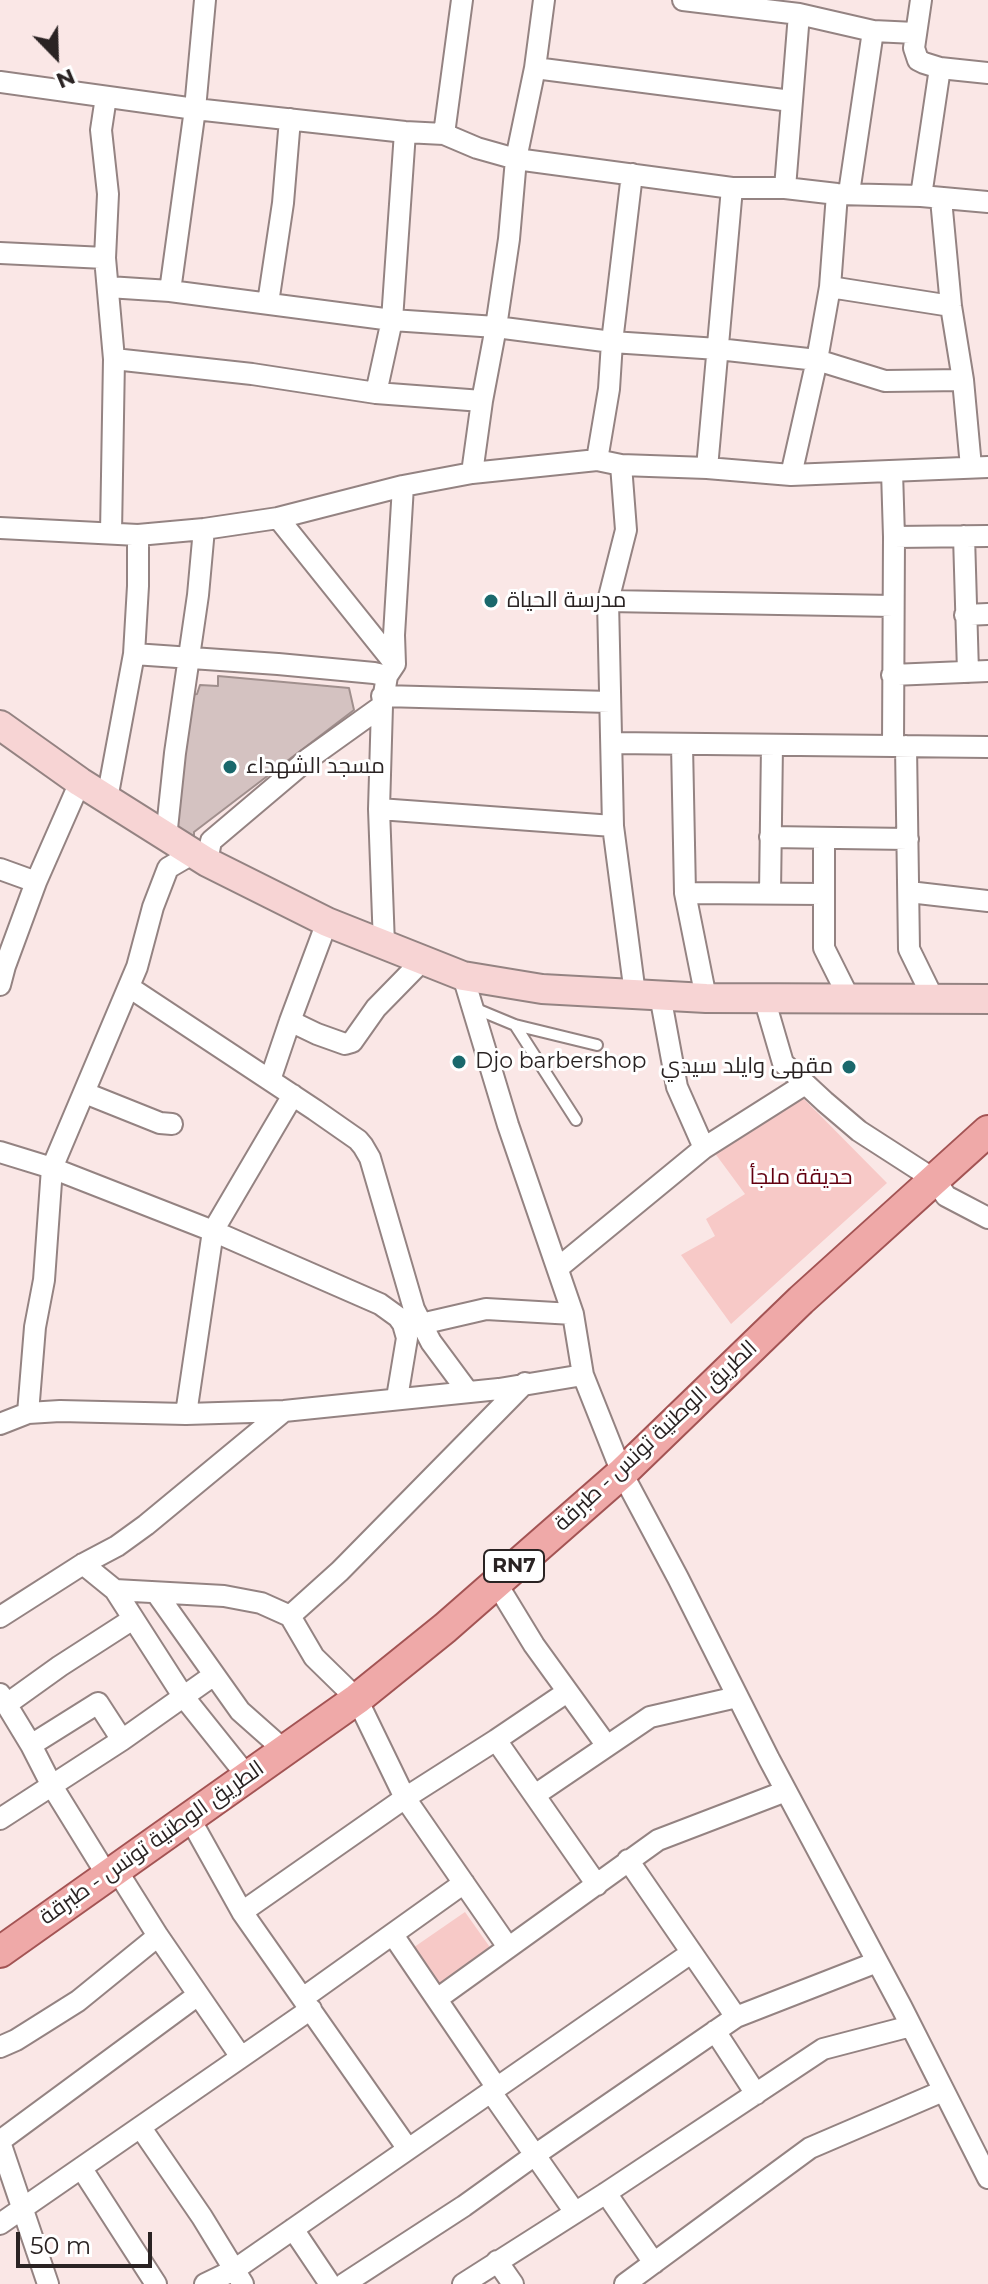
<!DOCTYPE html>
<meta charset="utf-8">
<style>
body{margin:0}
#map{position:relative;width:988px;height:2284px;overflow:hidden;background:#fae7e6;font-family:Montserrat,sans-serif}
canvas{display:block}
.north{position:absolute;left:16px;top:16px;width:80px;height:80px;-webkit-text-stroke:6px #fff;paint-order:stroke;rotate:157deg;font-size:22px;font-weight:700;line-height:32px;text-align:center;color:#2a2323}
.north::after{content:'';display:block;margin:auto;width:28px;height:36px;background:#2a2323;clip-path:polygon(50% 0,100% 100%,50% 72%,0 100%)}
.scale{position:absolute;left:16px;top:2232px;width:136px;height:36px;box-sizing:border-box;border:4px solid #2a2323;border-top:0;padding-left:10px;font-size:24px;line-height:28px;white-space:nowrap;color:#2a2323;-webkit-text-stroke:6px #fff;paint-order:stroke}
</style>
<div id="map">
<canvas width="988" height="2284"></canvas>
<div class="north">N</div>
<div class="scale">50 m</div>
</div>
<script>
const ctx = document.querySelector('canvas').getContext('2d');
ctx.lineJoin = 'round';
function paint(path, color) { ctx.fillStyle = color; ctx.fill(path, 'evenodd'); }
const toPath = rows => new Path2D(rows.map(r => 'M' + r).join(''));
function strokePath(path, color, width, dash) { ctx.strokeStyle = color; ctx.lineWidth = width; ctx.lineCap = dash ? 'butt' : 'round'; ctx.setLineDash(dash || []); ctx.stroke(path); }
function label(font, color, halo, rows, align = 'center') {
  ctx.font = font + ' Montserrat,Cairo,sans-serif'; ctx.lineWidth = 6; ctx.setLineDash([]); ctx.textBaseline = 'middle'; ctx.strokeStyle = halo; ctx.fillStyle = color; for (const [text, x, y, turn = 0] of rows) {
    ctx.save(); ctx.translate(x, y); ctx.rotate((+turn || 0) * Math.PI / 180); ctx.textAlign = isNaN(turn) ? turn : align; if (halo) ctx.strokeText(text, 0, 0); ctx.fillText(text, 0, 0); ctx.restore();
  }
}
paint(toPath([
 [802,1097,887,1183,731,1324,681,1255,715,1236,706,1219,745,1194,714,1152],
 [465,1912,499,1960,441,2000,407,1952]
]), '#f7c9c7');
const building = toPath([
 [218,676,349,688,354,710,194,832,194,836,184,841,176,824,189,695,197,694,200,685,218,686,218,676]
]);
paint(building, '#d4c2c1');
strokePath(building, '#a08f8d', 2);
const lane = toPath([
 [474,1008,515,1025,597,1045],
 [515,1025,576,1120]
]);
const street = toPath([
 [683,0,799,14,873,31,915,33],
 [921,0,914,48,918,60,924,63,940,68,988,73],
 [535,68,791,101],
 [0,82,195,109,405,132,444,134,477,148,516,159,732,188,785,188,837,194,921,196,988,202],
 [106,97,101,130,108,194,105,258,114,359,111,533],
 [444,134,462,0],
 [785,188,799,14],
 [849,193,873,31],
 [921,196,940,68],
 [941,199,951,306,963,380,971,467],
 [0,253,105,258],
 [108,287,170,291,392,320,496,327,612,342,718,349,817,360,885,381,963,380],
 [830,287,951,306],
 [170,291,195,109,205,0],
 [268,303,283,203,290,119],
 [114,359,252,374,376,393,482,401],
 [376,393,392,320,405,132],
 [597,460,609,389,612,342,632,174],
 [621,465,626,530,608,601,613,826,635,994],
 [707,468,732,188],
 [892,471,894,537,893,746],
 [472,473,482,401,496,327,509,239,516,159,535,68,544,0],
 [791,475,817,360,830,287,837,194],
 [278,518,395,664],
 [0,528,138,535,204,529,278,518,403,486,472,473,597,460,621,465,707,468,791,475,988,467],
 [964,536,968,672],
 [894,537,988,536],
 [608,601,893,606],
 [965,615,988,614],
 [134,654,278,664,374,673,387,676],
 [892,675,988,671],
 [382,696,610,702],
 [612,743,988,747],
 [682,745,685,893,706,998],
 [906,746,909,949,933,998],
 [107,799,134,654,138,586,138,535],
 [379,809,613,826],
 [770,837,908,839],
 [166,838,175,753,198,595,204,529],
 [824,838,824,948,849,998],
 [207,862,211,841,308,759,382,706],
 [0,869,36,882],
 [909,892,988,901],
 [685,893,823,894],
 [770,893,772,745],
 [384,945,379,809,382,706,387,676,395,664,394,635,403,486],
 [463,976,508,1125,573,1314,583,1375,622,1473,678,1578,769,1759,902,2008,988,2178],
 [0,985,5,966,36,882,80,782],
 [129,987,315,1110,358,1140,363,1146,370,1158,414,1309,431,1342,468,1392],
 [660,995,677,1087,704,1148],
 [764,998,783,1063,825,1102,859,1131,935,1180,946,1196,988,1218],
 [290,1021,317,1034,345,1044,352,1042,376,1008,422,961],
 [270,1080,290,1021,327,922],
 [85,1093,160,1123,172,1124],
 [0,1152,52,1168,213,1231,380,1304,398,1317,403,1324,407,1338,397,1398],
 [558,1268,704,1148,805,1084],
 [421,1324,486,1309,573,1314],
 [28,1413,35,1327,44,1280,52,1168,137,967,153,907,168,868,192,854],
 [186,1414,213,1231,293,1095],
 [0,1424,28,1413,60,1411,186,1414,284,1411,499,1389,583,1375],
 [83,1564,115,1590,224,1596,261,1603,290,1616,314,1657,357,1699,405,1798,508,1947],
 [495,1581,534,1645,607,1746],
 [115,1590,183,1696,247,1776],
 [157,1594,240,1711,284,1750],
 [290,1616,340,1571,525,1383],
 [0,1617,83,1564,117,1546,146,1525,284,1411],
 [0,1694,31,1745,52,1786,107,1875],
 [7,1704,60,1666,133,1619],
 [496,1740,597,1885],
 [31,1745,98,1703,122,1740],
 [535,1795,650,1717,737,1697],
 [189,1817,242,1912,408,2149],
 [0,1819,122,1740,214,1675],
 [628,1860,736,2017],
 [116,1869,158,1936,241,2057],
 [242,1912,405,1798,496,1740,567,1692],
 [393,1935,497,2088],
 [303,1998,464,1883],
 [437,1999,658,1840,786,1791],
 [715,2031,756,2094],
 [0,2047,16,2040,78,2001,158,1936],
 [491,2092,574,2211],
 [141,2128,202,2217,243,2284],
 [0,2141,198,1995],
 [0,2142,48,2284],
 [82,2169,156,2284],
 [606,2193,654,2263],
 [0,2224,311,2009],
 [293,2229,330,2284],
 [497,2261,513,2284],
 [205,2284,234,2270,691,1953],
 [344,2284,464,2206,535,2155,736,2017,877,1962],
 [463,2284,606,2193,823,2049,911,2026],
 [625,2284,810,2148,943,2091]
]);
const secondary = toPath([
 [0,725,80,782,207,862,327,922,463,976,542,989,706,998,988,999]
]);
const primary = toPath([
 [0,1952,357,1699,445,1628,622,1473,801,1300,988,1131]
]);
strokePath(lane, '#948382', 14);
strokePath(street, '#948382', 24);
strokePath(secondary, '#948382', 32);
strokePath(primary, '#a35454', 34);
strokePath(lane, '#fff', 10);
strokePath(street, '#fff', 20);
strokePath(secondary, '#f7d4d4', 28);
strokePath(primary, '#efa9a8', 30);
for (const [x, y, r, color] of [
 [491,601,8,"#1a686c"],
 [230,767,8,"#1a686c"],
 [459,1062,8,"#1a686c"],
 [849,1067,8,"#1a686c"]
]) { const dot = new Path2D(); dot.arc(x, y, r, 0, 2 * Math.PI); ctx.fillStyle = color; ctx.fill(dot); strokePath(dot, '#fff', 3); }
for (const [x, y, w] of [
 [514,1566,60]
]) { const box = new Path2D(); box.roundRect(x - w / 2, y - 16, w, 32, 6); ctx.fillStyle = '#fff'; ctx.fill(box); strokePath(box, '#2a2323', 2); }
label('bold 20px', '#2a2323', null, [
 ["RN7",514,1566]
]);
label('22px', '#2a2323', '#fff', [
 ["مدرسة الحياة",507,601],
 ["مسجد الشهداء",246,767],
 ["Djo barbershop",475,1062],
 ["مقهى وايلد سيدي",833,1067,"right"]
], 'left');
label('22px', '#630010', '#fff', [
 ["حديقة ملجأ",801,1178]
]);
label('22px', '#2a2323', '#fff', [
 ["الطريق الوطنية تونس - طبرقة",656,1436,-43],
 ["الطريق الوطنية تونس - طبرقة",152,1843,-35]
]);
</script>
